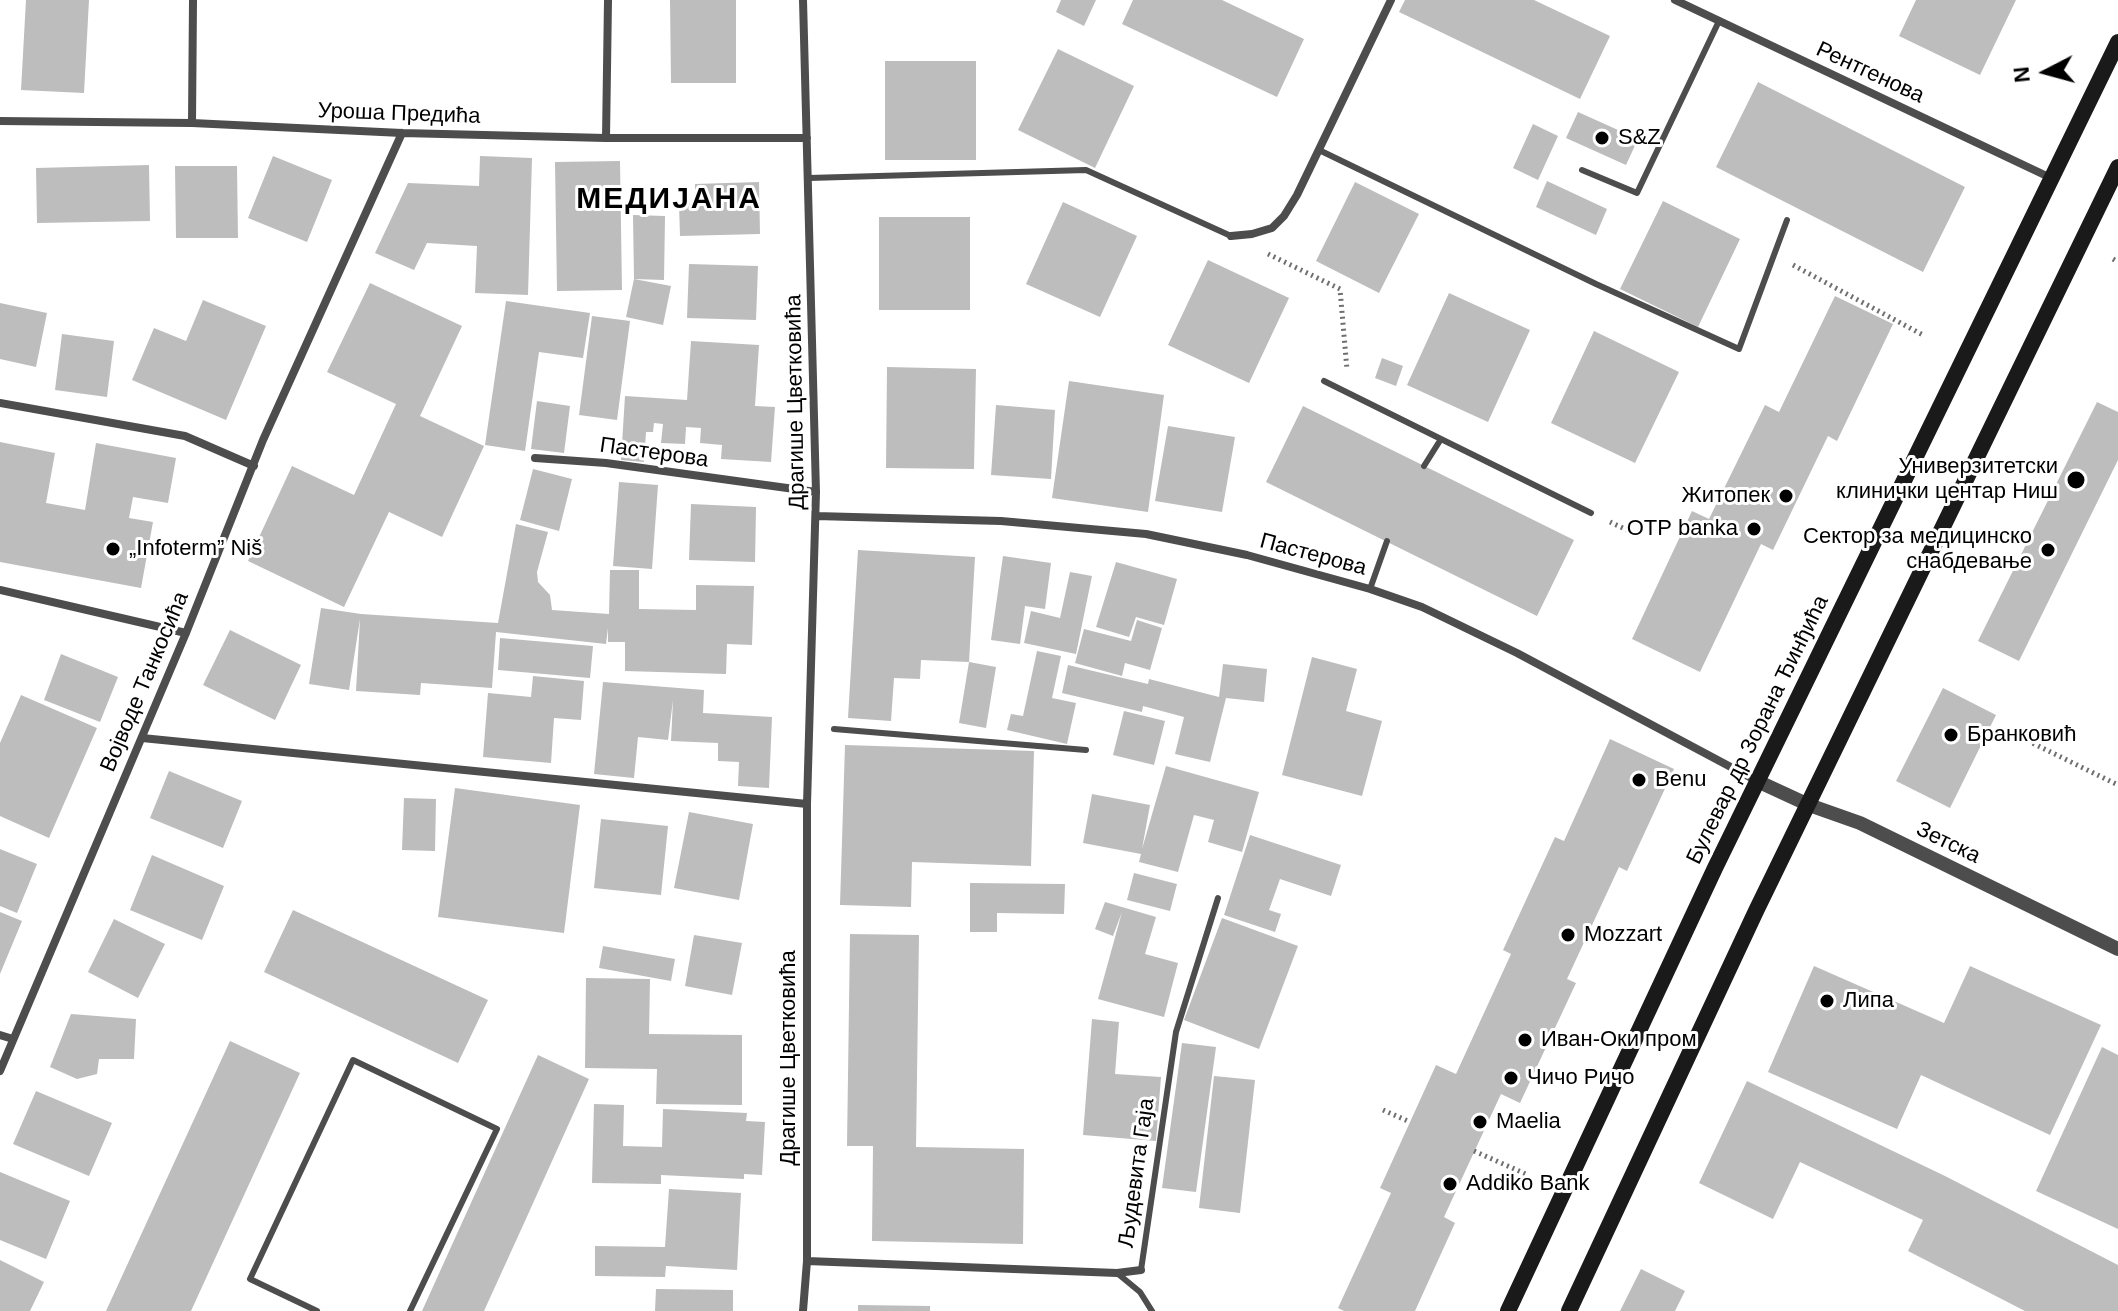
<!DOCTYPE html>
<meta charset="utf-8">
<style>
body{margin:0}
#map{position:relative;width:2118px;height:1311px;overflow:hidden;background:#fff;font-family:Helvetica,sans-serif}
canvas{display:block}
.north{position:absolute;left:2006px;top:32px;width:80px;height:80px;-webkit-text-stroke:6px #fff;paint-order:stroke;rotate:264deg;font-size:22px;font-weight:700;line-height:32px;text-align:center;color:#000}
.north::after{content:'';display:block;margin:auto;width:28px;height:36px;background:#000;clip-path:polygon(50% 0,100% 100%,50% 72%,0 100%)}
</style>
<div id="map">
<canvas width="2118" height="1311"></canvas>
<div class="north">N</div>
</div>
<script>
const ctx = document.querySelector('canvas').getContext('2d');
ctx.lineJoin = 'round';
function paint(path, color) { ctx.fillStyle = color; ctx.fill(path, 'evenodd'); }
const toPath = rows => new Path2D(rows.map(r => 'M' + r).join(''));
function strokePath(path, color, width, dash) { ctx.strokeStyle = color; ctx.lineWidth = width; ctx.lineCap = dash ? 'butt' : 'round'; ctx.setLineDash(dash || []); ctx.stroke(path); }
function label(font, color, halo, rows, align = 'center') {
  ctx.font = font + ' Helvetica,sans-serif'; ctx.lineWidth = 6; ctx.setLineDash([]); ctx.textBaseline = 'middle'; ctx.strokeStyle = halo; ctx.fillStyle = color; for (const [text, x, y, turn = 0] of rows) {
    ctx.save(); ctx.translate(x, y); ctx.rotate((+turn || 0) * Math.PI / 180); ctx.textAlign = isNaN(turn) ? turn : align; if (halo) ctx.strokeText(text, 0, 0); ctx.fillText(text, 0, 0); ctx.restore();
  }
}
paint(toPath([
 [26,0,89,0,84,93,21,90],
 [670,0,736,0,736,83,671,83],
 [1061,0,1096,0,1084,26,1056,12],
 [1133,0,1222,0,1304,39,1277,97,1122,24],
 [1405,0,1534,0,1610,36,1580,99,1399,12],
 [1916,0,2016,0,1980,75,1899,36],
 [1058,49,1134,86,1095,168,1018,130],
 [885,61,976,61,976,160,885,160],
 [1758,82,1965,187,1923,272,1716,167],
 [1578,112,1638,139,1626,165,1566,138],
 [1533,124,1558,136,1538,180,1513,168],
 [273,156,332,180,307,242,248,218],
 [480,156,532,158,528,295,475,293,477,246,427,243,414,270,375,253,408,183,479,186],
 [620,161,622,290,557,291,555,162],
 [149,165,150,221,37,223,36,168],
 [175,166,237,166,238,238,176,238],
 [1547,181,1607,209,1596,235,1536,207],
 [759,182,760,234,680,236,679,204,695,203,695,184],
 [1355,182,1419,214,1379,293,1316,261],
 [1663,201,1740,239,1698,327,1620,289],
 [1063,202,1137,236,1100,317,1026,284],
 [633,215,665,216,664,280,634,279],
 [879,217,970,217,970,310,879,310],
 [1208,260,1289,298,1249,383,1168,345],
 [689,264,758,266,756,320,687,318],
 [634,279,671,286,663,325,626,317],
 [370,283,462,326,420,416,484,446,442,537,389,512,344,607,248,561,292,466,354,495,396,404,327,372],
 [1449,293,1530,330,1488,422,1407,385],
 [1835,296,1893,324,1837,441,1828,436,1773,550,1761,544,1700,672,1632,639,1692,511,1709,519,1765,405,1779,412],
 [203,300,266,326,226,420,132,380,154,328,186,341],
 [506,301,590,313,583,358,539,352,525,451,485,445],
 [0,303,47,313,36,367,0,359],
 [592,316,630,321,617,420,579,415],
 [1594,331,1679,372,1635,463,1551,423],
 [62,334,114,341,107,397,55,390],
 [691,341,759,345,755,406,775,407,771,462,721,459,722,445,700,443,701,428,686,427,685,444,661,443,663,424,654,423,653,432,646,432,644,462,621,460,625,396,687,400],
 [1382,358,1403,366,1396,386,1375,378],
 [887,367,976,369,974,469,886,468],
 [1069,381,1164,395,1148,512,1052,498],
 [537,401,570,406,564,453,531,449],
 [2097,402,2118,412,2118,460,2019,661,1978,641],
 [996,405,1055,410,1051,479,991,475],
 [1303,406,1574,540,1537,616,1266,482],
 [1168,426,1235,437,1222,512,1155,501],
 [0,442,55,453,46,503,85,510,96,443,176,458,168,503,133,497,129,518,153,522,141,588,0,562],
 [533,469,572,479,559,531,520,520],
 [619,482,658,485,652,569,613,566],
 [691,504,756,507,755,562,689,560],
 [516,524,548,532,537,572,538,582,550,595,552,610,609,614,610,570,639,570,639,609,696,610,696,585,754,586,752,645,727,644,726,674,625,671,625,642,608,642,608,628,606,644,496,632,492,688,421,683,420,695,356,691,360,619,349,690,309,684,321,608,361,614,498,623],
 [858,550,975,557,969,662,921,660,920,679,894,678,891,721,848,718],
 [1003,556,1051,563,1045,609,1025,606,1020,644,991,640],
 [1116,562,1177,579,1164,625,1136,617,1129,637,1096,627],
 [1070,572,1092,576,1076,654,1024,643,1031,611,1060,618],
 [1137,620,1162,628,1150,670,1125,663,1122,676,1075,663,1084,629,1131,641],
 [230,630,301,665,275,720,203,685],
 [500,638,593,646,590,678,498,670],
 [1037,651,1061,656,1052,698,1076,703,1067,744,1007,730,1011,714,1023,716],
 [61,654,118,677,100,722,44,700],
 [1312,657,1357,669,1346,711,1382,721,1362,796,1282,775],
 [969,662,996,667,986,728,959,723],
 [1223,664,1267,669,1264,702,1226,698,1210,762,1175,754,1184,717,1143,706,1142,712,1062,693,1068,665,1148,684,1149,679,1219,697],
 [533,676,584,681,581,720,554,718,551,763,483,757,488,693,531,697],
 [603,682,704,690,703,713,772,717,769,788,738,786,739,762,718,761,718,743,671,741,673,700,668,740,638,737,634,778,594,774],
 [1943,688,1996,715,1950,808,1896,781],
 [21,695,97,728,49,838,0,816,0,743],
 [1124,711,1165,721,1154,765,1113,755],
 [1610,739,1674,769,1627,871,1619,867,1567,979,1576,983,1520,1103,1501,1094,1444,1217,1455,1223,1415,1311,1344,1311,1338,1308,1391,1193,1380,1188,1436,1065,1456,1074,1511,954,1503,950,1555,837,1564,841],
 [845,745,1034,751,1031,866,912,862,911,907,840,905],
 [1166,766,1259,792,1242,852,1208,842,1214,820,1194,815,1178,872,1139,862,1141,854,1083,843,1092,794,1150,805,1142,849],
 [169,771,242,801,223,848,150,818],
 [455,788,580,805,564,933,438,917],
 [404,798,436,799,435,851,402,850],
 [689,812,753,824,739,900,674,888],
 [601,819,668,826,661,895,594,888],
 [1250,835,1341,865,1331,896,1280,879,1269,910,1281,914,1275,932,1224,915],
 [0,849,37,864,17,913,0,906],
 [152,855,224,886,202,940,130,910],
 [1134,873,1177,884,1170,911,1127,900],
 [970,883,1065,884,1064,914,997,913,997,932,970,932],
 [1105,902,1156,917,1145,954,1178,963,1164,1017,1098,999,1122,912,1113,936,1095,929],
 [293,910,488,1000,458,1063,264,972],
 [0,912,22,921,0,974],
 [1222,918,1298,946,1259,1049,1184,1020],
 [114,919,165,944,138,998,88,972],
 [850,934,919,935,916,1147,1024,1149,1023,1244,872,1241,873,1146,847,1146],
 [694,935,742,943,732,995,685,986],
 [603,946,675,959,671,981,599,968],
 [1814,966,1944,1023,1970,966,2101,1025,2050,1135,1921,1075,1897,1129,1768,1072],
 [586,978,650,979,649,1034,742,1035,742,1105,656,1104,657,1069,585,1068],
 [71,1014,136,1019,134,1059,99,1059,97,1074,77,1079,50,1067],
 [1092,1019,1119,1022,1115,1074,1161,1077,1156,1141,1083,1135],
 [230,1041,300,1073,191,1311,106,1311],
 [1182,1043,1216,1047,1196,1192,1162,1188],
 [2102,1047,2118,1055,2118,1229,2036,1191],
 [538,1055,589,1079,525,1221,484,1311,422,1311],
 [1214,1076,1255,1080,1240,1213,1199,1208],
 [1747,1081,1945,1176,2118,1265,2118,1311,2025,1311,1908,1251,1923,1220,1800,1162,1773,1219,1699,1183],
 [36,1091,112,1123,89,1176,13,1144],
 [594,1104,624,1105,623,1146,662,1147,663,1109,747,1113,746,1121,765,1122,762,1175,744,1174,744,1179,661,1175,661,1184,592,1183],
 [0,1172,70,1201,46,1259,0,1240],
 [669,1189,741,1193,737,1270,666,1266,665,1277,595,1276,595,1246,665,1247],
 [0,1260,44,1282,30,1311,0,1311],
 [1641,1269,1685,1291,1675,1311,1620,1311],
 [656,1289,733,1290,733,1311,655,1311],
 [858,1305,930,1306,930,1311,858,1311]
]), '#bdbdbd');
strokePath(toPath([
 [1268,254,1340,289,1347,370],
 [2113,259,2118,262],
 [1793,265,1923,335],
 [1610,522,1642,537],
 [2022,738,2118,785],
 [1383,1110,1410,1122],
 [1474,1151,1528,1175]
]), '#6f6f6f', 5, [2, 4]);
strokePath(toPath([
 [1319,150,1596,284,1739,349,1787,220],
 [1582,170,1637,193,1719,21],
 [809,178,1086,170,1231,236],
 [1324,381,1441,439],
 [1424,466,1441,439,1591,513],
 [1370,589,1387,541],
 [834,729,1086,750],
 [1141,1270,1176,1032,1218,898],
 [1117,1273,1140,1292,1152,1311],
 [317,1311,250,1279,353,1060,497,1129,410,1311]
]), '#4d4d4d', 6);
strokePath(toPath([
 [803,0,816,492,807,804],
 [1675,0,2051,178],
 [0,121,192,123,402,133,606,138,807,138],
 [192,123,193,0],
 [606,138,608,0],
 [1231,236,1252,234,1272,228,1284,216,1297,195,1391,0],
 [0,403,185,436,254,466],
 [535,458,606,463,816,492],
 [816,516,1001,521,1146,534,1247,555,1370,589,1422,607,1517,653,1757,781],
 [0,590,186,633],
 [142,738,807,804,807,1261,803,1311],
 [0,1035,13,1039],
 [0,1071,186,633,263,440,402,133],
 [807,1261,1117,1273,1141,1270]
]), '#4d4d4d', 8);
strokePath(toPath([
 [1757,781,1809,805,1860,823,2118,949]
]), '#4d4d4d', 14);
strokePath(toPath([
 [1508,1311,1715,868,2118,42],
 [1569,1311,1756,911,2118,167]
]), '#1a1a1a', 16);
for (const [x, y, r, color] of [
 [1602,138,8,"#000"],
 [2076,480,10,"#000"],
 [1786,496,8,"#000"],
 [1754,529,8,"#000"],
 [113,549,8,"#000"],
 [2048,550,8,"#000"],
 [1951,735,8,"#000"],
 [1639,780,8,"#000"],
 [1568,935,8,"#000"],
 [1827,1001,8,"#000"],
 [1525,1040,8,"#000"],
 [1511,1078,8,"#000"],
 [1480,1122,8,"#000"],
 [1450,1184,8,"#000"]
]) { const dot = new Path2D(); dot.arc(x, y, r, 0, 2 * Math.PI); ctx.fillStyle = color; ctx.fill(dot); strokePath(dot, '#fff', 3); }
label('22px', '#000', '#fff', [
 ["Рентгенова",1870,73,25],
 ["Уроша Предића",399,114,2],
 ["Драгише Цветковића",796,402,-91],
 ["Пастерова",654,453,8],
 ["Пастерова",1313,555,15],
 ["Војводе Танкосића",145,682,-67],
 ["Булевар др Зорана Ђинђића",1758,730,-64],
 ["Зетска",1948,843,26],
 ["Драгише Цветковића",789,1058,-90],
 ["Људевита Гаја",1137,1173,-82]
]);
label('22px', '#000', '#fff', [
 ["S&Z",1618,138],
 ["Универзитетски",2058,467,"right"],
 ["клинички центар Ниш",2058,492,"right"],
 ["Житопек",1770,496,"right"],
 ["OTP banka",1738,529,"right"],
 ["Сектор за медицинско",2032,537,"right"],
 ["снабдевање",2032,562,"right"],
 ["„Infoterm” Niš",129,549],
 ["Бранковић",1967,735],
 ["Benu",1655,780],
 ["Mozzart",1584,935],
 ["Липа",1843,1001],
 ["Иван-Оки пром",1541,1040],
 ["Чичо Ричо",1527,1078],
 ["Maelia",1496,1122],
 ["Addiko Bank",1466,1184]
], 'left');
ctx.letterSpacing = '2px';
label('bold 30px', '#000', '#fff', [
 ["МЕДИЈАНА",669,200]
]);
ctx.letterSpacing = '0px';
</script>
